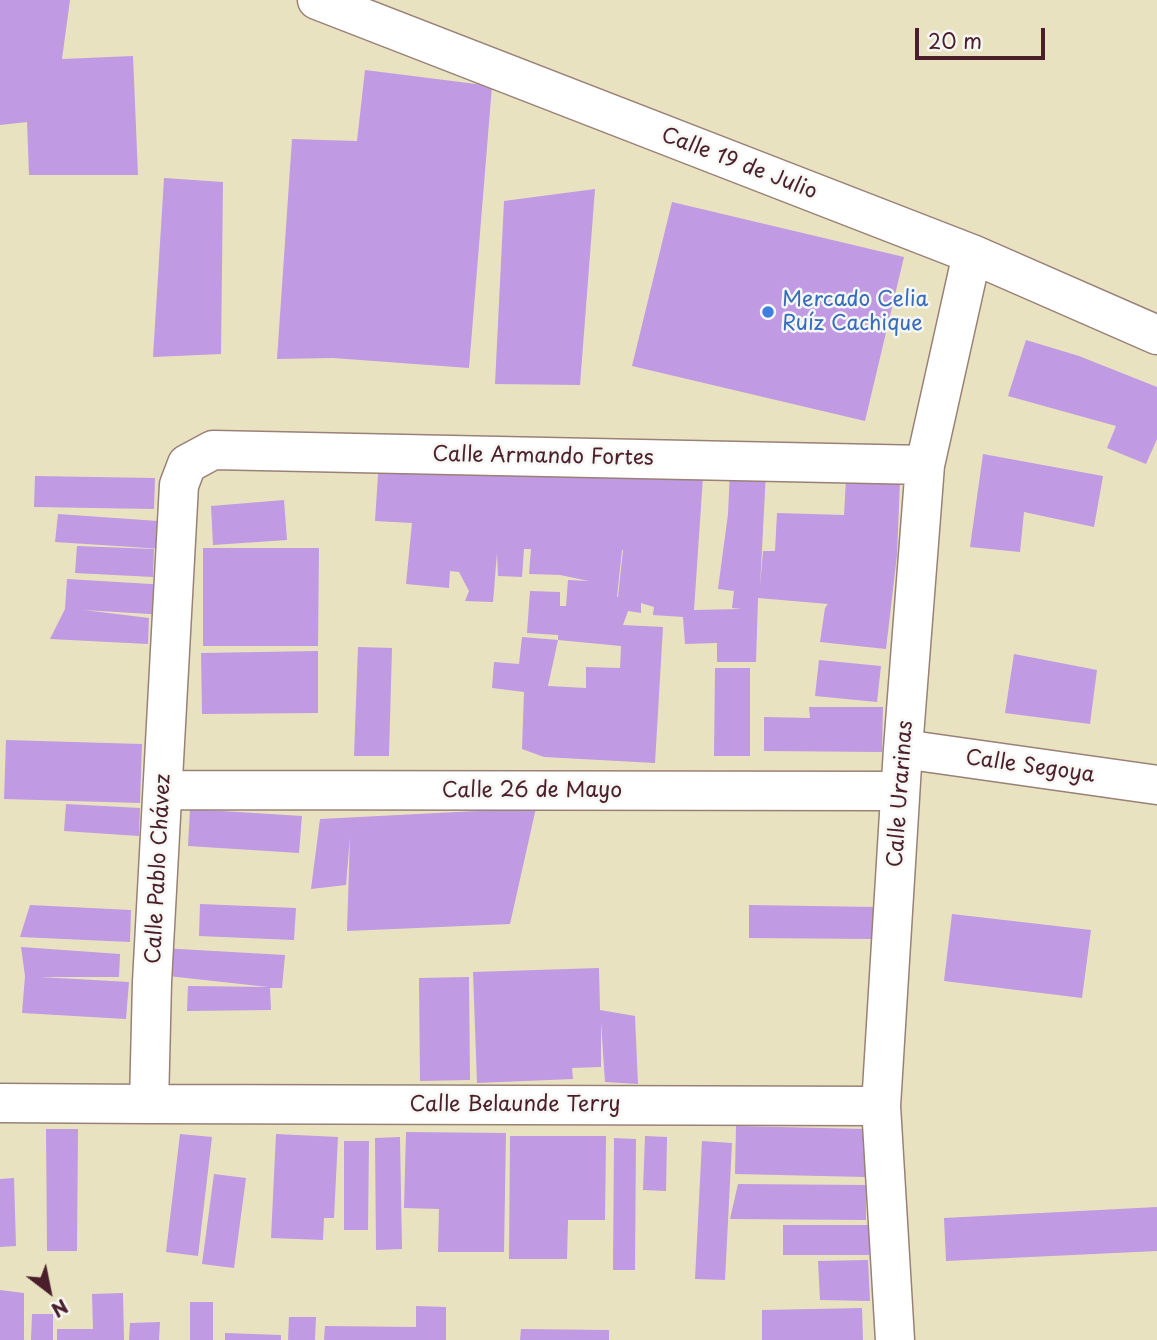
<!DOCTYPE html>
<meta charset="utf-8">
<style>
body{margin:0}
#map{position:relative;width:1157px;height:1340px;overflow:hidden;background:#e9e2c0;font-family:"Playpen Sans",sans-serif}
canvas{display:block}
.north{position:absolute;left:14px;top:1256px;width:70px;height:70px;-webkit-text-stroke:5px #f6f6f2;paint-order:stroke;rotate:148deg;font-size:19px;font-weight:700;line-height:28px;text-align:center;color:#4a1f2b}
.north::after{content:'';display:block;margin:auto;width:24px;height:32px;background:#4a1f2b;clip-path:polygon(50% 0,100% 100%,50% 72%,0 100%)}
.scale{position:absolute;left:915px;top:28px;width:130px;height:32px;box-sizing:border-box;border:4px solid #4a1f2b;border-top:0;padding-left:9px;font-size:21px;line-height:24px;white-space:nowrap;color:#4a1f2b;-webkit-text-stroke:5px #f6f6f2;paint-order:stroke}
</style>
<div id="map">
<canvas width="1157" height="1340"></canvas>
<div class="north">N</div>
<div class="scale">20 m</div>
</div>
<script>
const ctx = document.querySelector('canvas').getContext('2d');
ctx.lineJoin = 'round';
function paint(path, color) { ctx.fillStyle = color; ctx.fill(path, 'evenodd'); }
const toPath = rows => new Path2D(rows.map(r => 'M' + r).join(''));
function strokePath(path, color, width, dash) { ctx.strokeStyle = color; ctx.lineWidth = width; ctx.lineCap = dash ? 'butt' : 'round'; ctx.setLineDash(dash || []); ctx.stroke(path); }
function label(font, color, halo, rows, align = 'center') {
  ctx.font = font + ' "Playpen Sans",sans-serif'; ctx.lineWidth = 5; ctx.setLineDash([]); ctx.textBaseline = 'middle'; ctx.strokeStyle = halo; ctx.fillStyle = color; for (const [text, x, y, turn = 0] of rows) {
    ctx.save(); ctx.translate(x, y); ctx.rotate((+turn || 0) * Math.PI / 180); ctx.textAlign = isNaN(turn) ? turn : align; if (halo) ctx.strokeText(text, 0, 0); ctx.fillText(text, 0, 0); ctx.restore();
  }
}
paint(toPath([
 [0,0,70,0,62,59,133,56,138,175,29,175,27,122,0,125],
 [365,70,492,86,469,368,333,358,277,359,292,139,357,141],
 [164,178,223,182,221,354,153,357],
 [595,189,580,385,495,384,504,201],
 [672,202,904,257,865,421,632,366],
 [1026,340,1079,356,1157,387,1157,439,1146,464,1107,448,1116,426,1008,396],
 [983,454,1103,476,1094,527,1024,512,1020,552,970,547],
 [379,460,703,477,694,610,742,609,732,608,734,591,718,589,728,514,730,470,766,472,760,587,763,551,775,551,777,513,844,515,846,479,900,481,897,555,886,649,820,642,825,608,828,604,758,598,756,662,717,662,717,643,685,644,683,617,653,615,654,607,641,603,641,613,628,611,623,625,663,627,655,763,544,757,522,749,524,692,492,688,494,662,519,664,522,637,558,640,548,686,586,688,586,667,620,668,621,646,558,640,558,635,527,633,530,591,560,592,560,606,566,606,568,580,589,581,560,575,529,574,531,549,524,549,522,577,498,576,497,553,493,602,465,601,469,591,459,572,450,571,449,588,406,584,412,523,375,521],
 [622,550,623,550,618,597,617,597],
 [35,476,155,478,154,509,34,507],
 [284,500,287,540,213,545,211,506],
 [58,514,158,521,163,549,55,542],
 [77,546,154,549,153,577,75,573],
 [203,548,319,548,318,646,203,646],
 [67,579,168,585,166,615,84,610,149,618,148,644,50,639,65,609],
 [358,647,392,648,389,756,354,756],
 [318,651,318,713,202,714,201,653],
 [1014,654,1097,670,1090,724,1005,713],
 [819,660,881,666,877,702,815,696],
 [715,668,750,668,750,756,714,756],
 [809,707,883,707,882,752,764,751,764,717,810,718],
 [6,740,142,744,140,803,4,799],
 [66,804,140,808,139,836,64,831],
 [536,808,510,924,347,931,350,837,346,885,311,889,320,819],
 [190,809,302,816,299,853,188,846],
 [200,904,296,908,294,940,199,936],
 [30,905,131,910,130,942,20,937],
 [749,905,875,907,875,939,749,938],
 [952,914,1091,930,1082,998,944,981],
 [21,947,120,954,119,977,40,977,129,982,126,1019,22,1013,25,976],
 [161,948,285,955,282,988,270,988,271,1010,187,1011,188,986,268,987,159,975],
 [599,968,600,1010,635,1016,638,1084,605,1082,601,1022,601,1067,572,1068,573,1079,477,1083,473,972],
 [469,977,470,1080,420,1081,419,978],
 [736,1126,866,1129,865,1177,735,1174],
 [46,1129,78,1129,77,1251,47,1251],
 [406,1132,506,1133,504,1252,438,1252,439,1209,404,1208],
 [180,1134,212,1137,198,1256,166,1252],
 [276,1134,338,1137,334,1218,324,1218,323,1240,271,1238],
 [510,1136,606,1136,605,1220,568,1220,567,1259,509,1259],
 [645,1136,667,1137,666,1191,643,1190],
 [400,1137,402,1249,376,1250,375,1138],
 [614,1138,636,1139,635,1270,613,1270],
 [344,1141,369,1141,368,1230,344,1230],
 [702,1141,732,1143,725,1280,695,1279],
 [214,1174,246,1178,234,1268,202,1264],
 [14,1178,16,1246,0,1247,0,1179],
 [738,1184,866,1185,866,1220,730,1219],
 [1157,1207,1157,1251,946,1261,944,1218],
 [783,1225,870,1225,869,1255,783,1255],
 [868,1260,870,1301,820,1300,818,1261],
 [0,1290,24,1293,24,1340,0,1340],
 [123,1293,124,1340,57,1340,57,1329,93,1329,92,1294],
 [190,1302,213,1302,213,1340,190,1340],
 [416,1306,446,1307,446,1340,324,1340,325,1326,416,1327],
 [862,1308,863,1340,762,1340,762,1310],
 [32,1314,53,1314,53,1340,31,1340],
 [289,1317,316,1317,315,1340,288,1340],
 [160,1322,159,1340,129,1340,130,1323],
 [521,1329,609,1330,609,1340,520,1340],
 [225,1333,281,1335,281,1340,225,1340]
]), '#c09ae2');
const minor = toPath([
 [317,0,972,254,1157,335],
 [903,749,1157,785],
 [163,790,900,791],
 [0,1103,149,1104,152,982,179,485,187,464,213,450,925,465],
 [149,1104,881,1106],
 [895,1340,881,1106,903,749,925,465,972,254]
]);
strokePath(minor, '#9a8076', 41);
strokePath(minor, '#fff', 38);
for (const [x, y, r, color] of [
 [768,312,7,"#3f7fe0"]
]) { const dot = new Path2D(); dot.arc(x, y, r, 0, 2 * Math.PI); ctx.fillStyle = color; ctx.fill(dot); strokePath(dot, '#f6f6f2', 2.5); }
label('21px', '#4a1f2b', '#f6f6f2', [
 ["Calle 19 de Julio",739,164,21],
 ["Calle Armando Fortes",543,457,1],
 ["Calle Segoya",1030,767,8],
 ["Calle 26 de Mayo",532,791],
 ["Calle Urarinas",901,794,-86],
 ["Calle Pablo Chávez",159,869,-87],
 ["Calle Belaunde Terry",515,1105]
]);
label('21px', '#366cbe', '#f6f6f2', [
 ["Mercado Celia",782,300],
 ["Ruíz Cachique",782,324]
], 'left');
</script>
